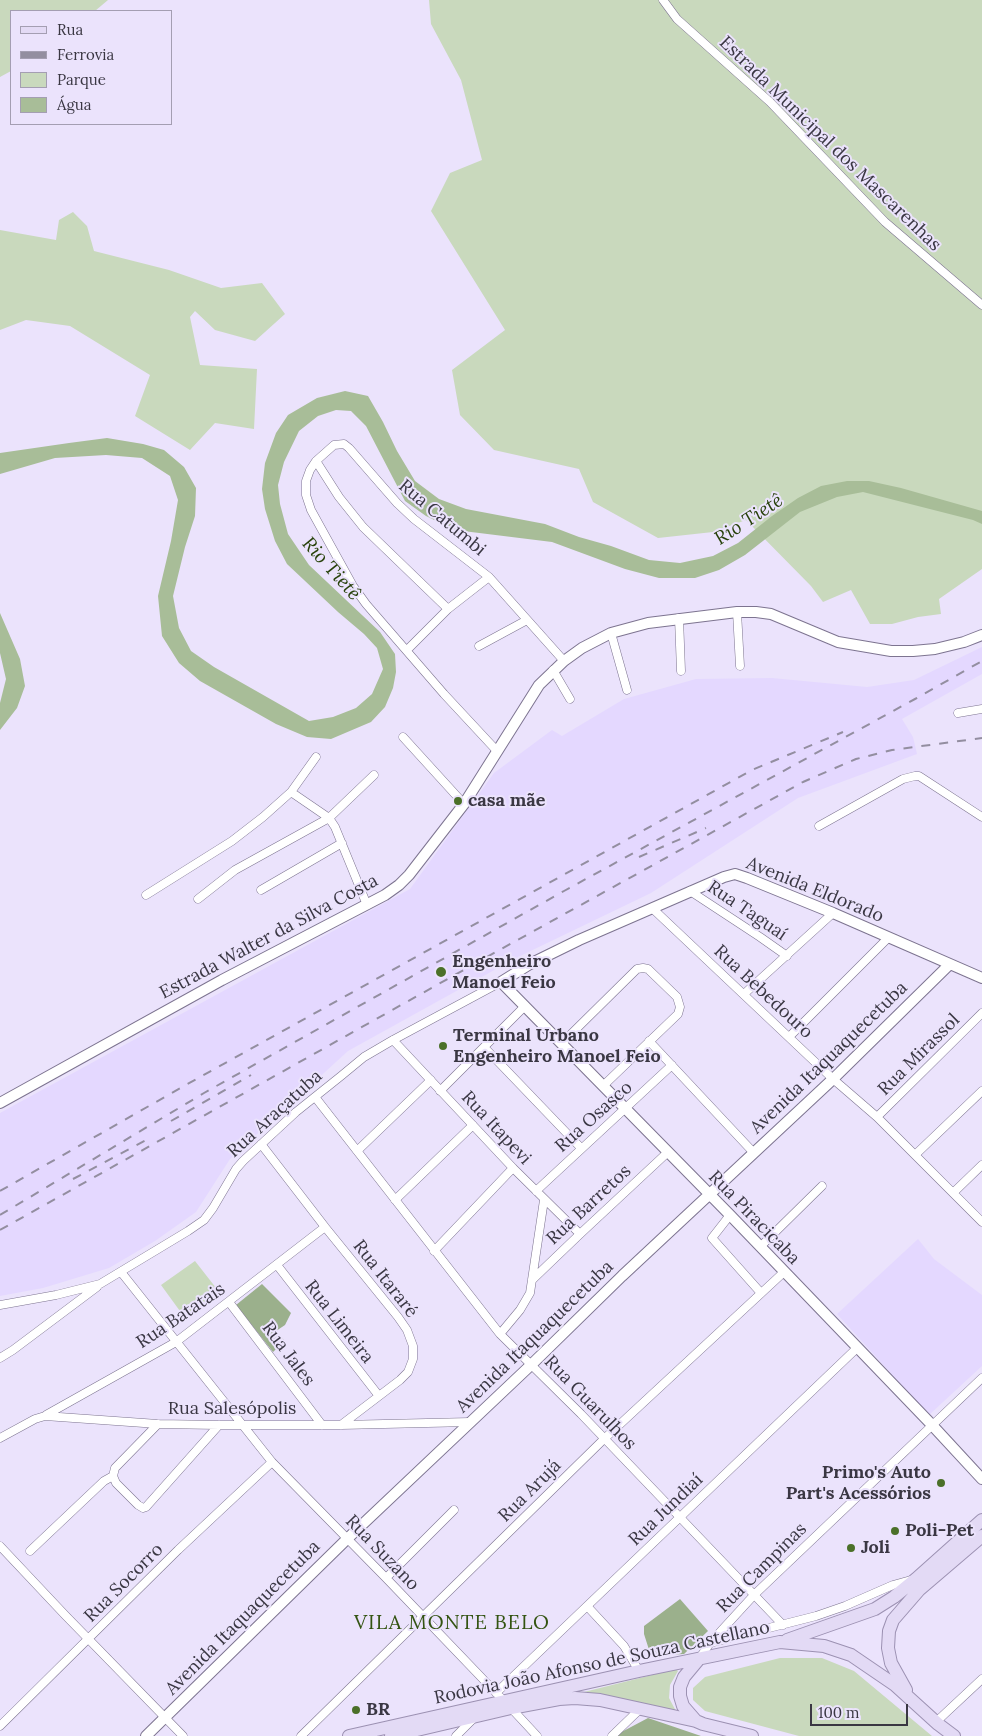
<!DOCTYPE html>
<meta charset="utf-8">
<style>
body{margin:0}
#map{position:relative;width:982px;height:1736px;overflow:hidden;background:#ebe3fc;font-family:Lora,serif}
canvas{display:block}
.legend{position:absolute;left:10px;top:10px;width:162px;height:115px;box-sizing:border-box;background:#ebe3fc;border:1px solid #a49eb2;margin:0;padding:6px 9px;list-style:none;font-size:15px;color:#3a3743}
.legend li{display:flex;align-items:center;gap:10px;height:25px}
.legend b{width:25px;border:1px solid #a49eb2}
.scale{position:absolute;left:810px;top:1704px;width:98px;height:22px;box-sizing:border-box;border:2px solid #3a3743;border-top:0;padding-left:6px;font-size:15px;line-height:18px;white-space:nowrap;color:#3a3743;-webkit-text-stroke:4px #ebe3fc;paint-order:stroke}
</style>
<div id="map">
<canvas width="982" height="1736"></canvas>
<ul class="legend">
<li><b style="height:6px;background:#e3daf5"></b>Rua</li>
<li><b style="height:6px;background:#938ea0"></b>Ferrovia</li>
<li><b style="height:14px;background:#c9d9bd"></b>Parque</li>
<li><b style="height:14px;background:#a8bd98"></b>Água</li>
</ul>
<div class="scale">100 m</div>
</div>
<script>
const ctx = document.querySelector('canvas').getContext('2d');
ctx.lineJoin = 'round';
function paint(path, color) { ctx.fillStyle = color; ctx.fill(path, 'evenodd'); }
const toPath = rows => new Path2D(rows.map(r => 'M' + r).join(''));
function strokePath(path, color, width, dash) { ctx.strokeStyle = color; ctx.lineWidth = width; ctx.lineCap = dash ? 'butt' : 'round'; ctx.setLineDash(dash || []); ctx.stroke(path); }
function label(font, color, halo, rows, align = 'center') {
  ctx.font = font + ' Lora,serif'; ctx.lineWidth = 4; ctx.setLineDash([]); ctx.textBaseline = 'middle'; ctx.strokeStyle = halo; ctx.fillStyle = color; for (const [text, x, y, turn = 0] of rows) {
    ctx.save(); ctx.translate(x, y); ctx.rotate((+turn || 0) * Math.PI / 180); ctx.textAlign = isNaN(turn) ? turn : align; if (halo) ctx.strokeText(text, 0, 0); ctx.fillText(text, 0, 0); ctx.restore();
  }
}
paint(toPath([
 [982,647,982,674,902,719,913,737,917,754,798,798,651,893,516,958,348,1051,230,1159,196,1212,155,1241,109,1268,43,1288,0,1296,0,1113,410,889,494,773,552,730,562,736,624,699,696,679,772,678,867,687,914,680],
 [918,1239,934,1259,982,1295,982,1366,929,1415,837,1314]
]), '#e4d8ff');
paint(toPath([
 [0,0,108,0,95,11,11,11,11,71,0,77],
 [429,0,982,0,982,569,939,599,941,614,918,617,892,624,870,624,851,590,823,602,811,586,746,520,713,532,658,538,593,502,579,469,494,450,460,415,452,370,505,330,431,211,450,173,482,160,461,80,431,24],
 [73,212,87,226,94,251,169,270,221,288,262,283,285,314,255,341,215,330,195,311,190,317,200,365,257,369,254,429,215,423,190,450,135,416,150,375,70,326,26,320,0,330,0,230,56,240,59,220],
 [195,1261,220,1293,185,1318,161,1285],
 [780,1658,822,1658,854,1671,932,1736,799,1736,705,1711,693,1700,693,1688,705,1677],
 [676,1669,678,1671,670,1685,669,1698,677,1713,580,1693]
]), '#c9d9bd');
paint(toPath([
 [262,1284,291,1313,285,1325,276,1331,285,1341,273,1352,236,1305],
 [680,1599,708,1631,684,1654,651,1656,644,1634,644,1626],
 [648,1718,701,1736,614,1736]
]), '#9bb08c');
paint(toPath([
 [345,391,368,396,383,422,397,451,415,481,439,499,466,509,545,524,579,537,611,546,649,560,680,563,713,556,738,543,772,516,798,498,821,486,847,481,869,481,901,488,982,511,982,524,973,520,863,492,837,497,800,512,745,555,719,570,695,578,659,578,625,569,552,542,455,530,426,516,405,501,366,426,351,411,336,410,318,416,299,431,284,462,278,485,280,504,288,534,309,565,380,632,395,654,396,672,393,688,385,707,371,722,331,739,307,737,276,724,200,681,179,663,162,636,158,596,171,541,178,500,170,476,142,458,106,455,55,458,0,474,0,453,69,443,107,438,143,444,164,450,184,467,196,488,195,516,185,547,173,596,179,628,191,651,214,667,309,721,333,717,356,708,372,694,383,669,377,648,364,634,338,612,287,564,275,541,265,509,262,489,265,463,276,433,288,415,317,398],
 [0,613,20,659,25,686,17,708,0,730,0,703,6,679,0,653]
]), '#a8bd98');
const minor = toPath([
 [663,0,677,19,770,102,885,222,982,305],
 [316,461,339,497,363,527,448,609],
 [737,612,740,666],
 [679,618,681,671],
 [611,633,627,690],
 [479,646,527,620],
 [407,650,448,609,489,577],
 [553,670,570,699],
 [958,713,982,709],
 [403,737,464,804],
 [497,751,444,694,366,604,353,586,311,510,306,495,306,481,310,470,316,461,334,445,344,444,349,448,397,503,414,519,489,577,564,661],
 [291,792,329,818,335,827,367,905],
 [819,826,903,779,915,776,919,776,982,817],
 [261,890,342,843],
 [690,891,760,937,787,956],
 [146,895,232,841,263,817,291,792,316,757],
 [198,899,235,870,329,818,374,775],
 [652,908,833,1079,877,1117,982,1222],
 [744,994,833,913],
 [789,1037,888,938],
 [393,1040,513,1168,580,1234],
 [649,1041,753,1152],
 [562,1043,637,969,643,968,648,969,677,997,680,1007,678,1014,604,1085],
 [485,1048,581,1148],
 [440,1091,525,1006],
 [315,1097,500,1334,581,1414,783,1625],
 [877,1117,982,1013],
 [261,1144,325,1227,398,1317,407,1330,413,1346,413,1359,408,1372,400,1380,341,1425],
 [357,1151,431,1080],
 [915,1155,982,1091],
 [536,1191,672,1065],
 [953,1193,982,1165],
 [395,1200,473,1125],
 [730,1215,712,1238,761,1293],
 [760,1247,822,1186],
 [434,1251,513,1168],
 [277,1265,379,1396],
 [121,1272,272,1462,386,1578,504,1701],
 [532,1280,580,1234,668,1152],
 [229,1302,322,1425],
 [0,1305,56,1295,100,1284,188,1231,204,1220,213,1208,236,1169,243,1161,296,1112,341,1076,364,1057,393,1040,501,982],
 [500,1334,520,1310,530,1293,544,1200],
 [0,1358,13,1350,97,1287],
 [46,1415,176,1342,325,1227],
 [0,1438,35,1419,45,1416,158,1424,219,1425,341,1425,470,1422],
 [113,1476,116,1483,138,1505,143,1508,146,1507,219,1425],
 [113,1476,115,1468,158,1424],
 [0,1546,65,1615,183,1736],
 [30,1551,104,1481,113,1476],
 [386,1578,454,1510],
 [587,1606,624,1646,639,1671],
 [710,1643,816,1616,845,1606,893,1585,911,1580],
 [699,1659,710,1643,754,1595,982,1378],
 [496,1693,857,1348],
 [511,1708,537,1736],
 [936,1722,982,1679],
 [0,1726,178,1550,272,1462],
 [301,1736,604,1439,784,1272],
 [456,1736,474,1718],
 [612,1736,639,1710]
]);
const tertiary = toPath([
 [982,978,833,913,747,878,735,874,724,877,579,940,530,964,501,982,730,1215,932,1425,982,1479],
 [0,1103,222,980,385,895,399,885,409,875,464,804,539,685,564,661,582,648,611,633,648,623,737,612,756,612,771,614,838,642,891,651,913,651,935,649,964,642,982,635],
 [146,1736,347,1539,532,1364,622,1276,833,1079,950,964]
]);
const primary = toPath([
 [787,1640,875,1609,894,1597,916,1579,982,1520],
 [906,1690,891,1663,888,1648,889,1631,893,1620,919,1590,982,1536],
 [696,1721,683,1706,680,1696,680,1687,684,1677,699,1659],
 [349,1736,639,1671,780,1642,824,1646,851,1655,895,1685,938,1724,954,1736],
 [391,1736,511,1708,559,1699,575,1698,600,1700,696,1721,703,1724,752,1736]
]);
strokePath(minor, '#7d7490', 9);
strokePath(tertiary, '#7d7490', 12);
strokePath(primary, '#9c91b2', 14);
strokePath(minor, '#fff', 8);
strokePath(tertiary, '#fff', 10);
strokePath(primary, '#e3daf5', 12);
strokePath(toPath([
 [639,857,706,828],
 [171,1121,251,1075],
 [73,1179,150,1138],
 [0,1191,184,1086,752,770,843,732],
 [0,1215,204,1093,564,891,915,699,982,661],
 [0,1230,485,958,803,782,856,759,892,750,982,738]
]), '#938ea0', 2, [9, 9]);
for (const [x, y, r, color] of [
 [458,801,5,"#4b7029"],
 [441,972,6,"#4b7029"],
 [443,1046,5,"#4b7029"],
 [941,1483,5,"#4b7029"],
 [895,1531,5,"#4b7029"],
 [851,1548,5,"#4b7029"],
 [356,1710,5,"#4b7029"]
]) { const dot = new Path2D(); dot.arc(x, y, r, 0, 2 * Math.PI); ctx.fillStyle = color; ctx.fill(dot); strokePath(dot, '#ebe3fc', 2); }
label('18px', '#3a3743', '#ebe3fc', [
 ["Estrada Municipal dos Mascarenhas",830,144,44],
 ["Rua Catumbi",442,518,40],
 ["Avenida Eldorado",815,890,22],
 ["Rua Taguaí",747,911,34],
 ["Estrada Walter da Silva Costa",269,937,-28],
 ["Rua Bebedouro",763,992,43],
 ["Rua Mirassol",919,1055,-45],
 ["Avenida Itaquaquecetuba",829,1058,-44],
 ["Rua Araçatuba",275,1114,-42],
 ["Rua Osasco",594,1117,-42],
 ["Rua Itapevi",496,1128,47],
 ["Rua Barretos",589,1205,-43],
 ["Rua Piracicaba",754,1218,46],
 ["Rua Itararé",385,1279,52],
 ["Rua Batatais",181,1316,-34],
 ["Rua Limeira",339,1322,52],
 ["Avenida Itaquaquecetuba",535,1337,-44],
 ["Rua Jales",288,1354,53],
 ["Rua Guarulhos",590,1403,46],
 ["Rua Salesópolis",232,1409],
 ["Rua Arujá",530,1491,-45],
 ["Rua Jundiaí",666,1510,-44],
 ["Rua Suzano",382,1553,46],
 ["Rua Campinas",762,1568,-45],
 ["Rua Socorro",124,1583,-45],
 ["Avenida Itaquaquecetuba",243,1618,-45],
 ["Rodovia João Afonso de Souza Castellano",602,1663,-12]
]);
label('bold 18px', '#3a3743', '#ebe3fc', [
 ["casa mãe",468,801],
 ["Engenheiro",452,962],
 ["Manoel Feio",452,983],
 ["Terminal Urbano",453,1036],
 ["Engenheiro Manoel Feio",453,1057],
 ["Primo's Auto",931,1473,"right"],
 ["Part's Acessórios",931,1494,"right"],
 ["Poli-Pet",905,1531],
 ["Joli",861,1548],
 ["BR",366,1710]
], 'left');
label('italic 19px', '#28420b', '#ebe3fc', [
 ["Rio Tietê",749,520,-33],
 ["Rio Tietê",331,569,48]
]);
ctx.letterSpacing = '1px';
label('20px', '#345412', '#ebe3fc', [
 ["VILA MONTE BELO",452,1623]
]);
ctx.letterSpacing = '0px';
</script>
